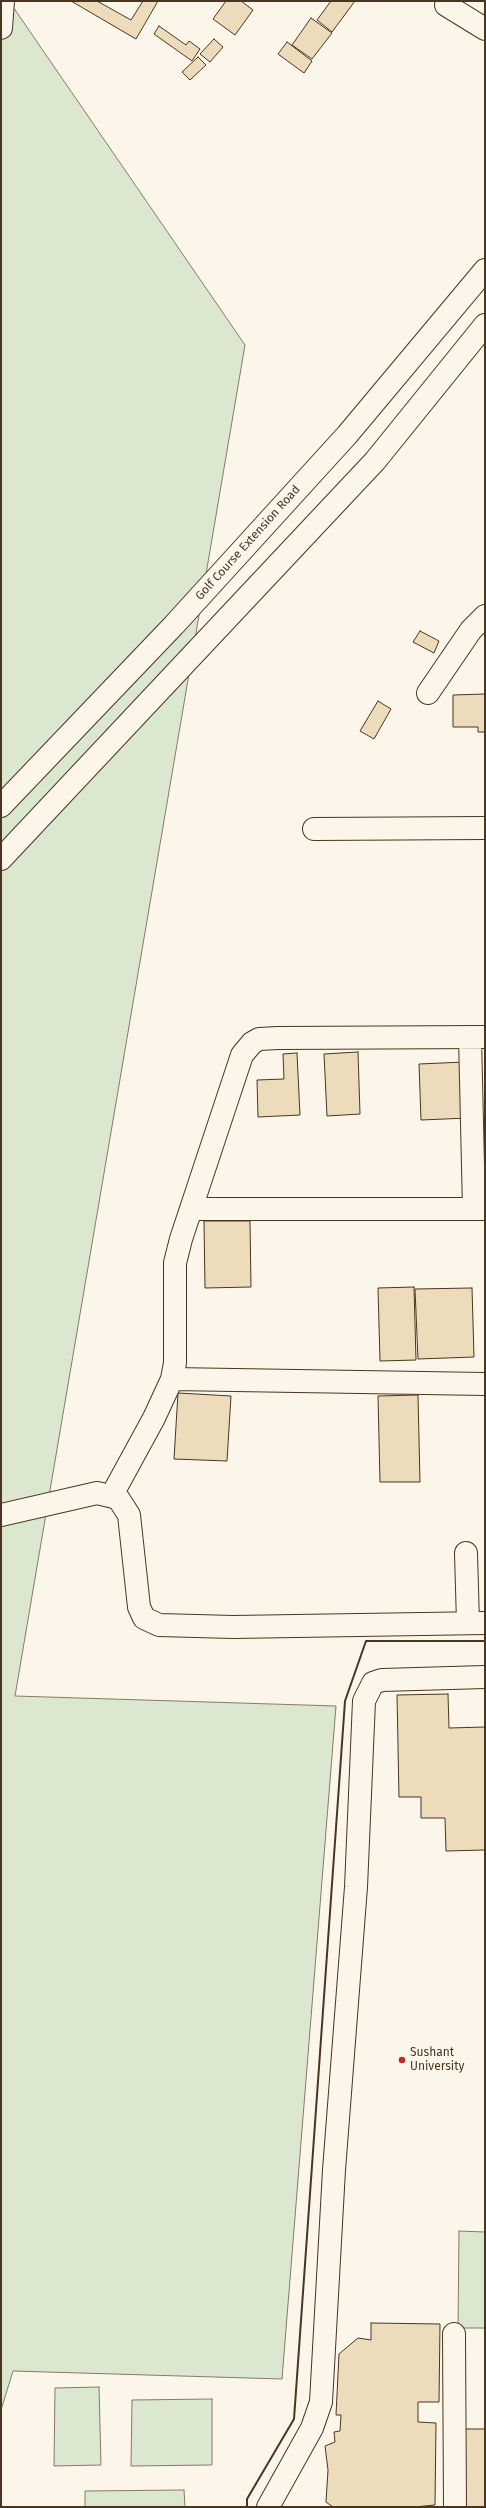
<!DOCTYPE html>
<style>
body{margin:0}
#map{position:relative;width:486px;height:2508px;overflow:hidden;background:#fbf6e9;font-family:"Fira Sans",sans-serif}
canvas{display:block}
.frame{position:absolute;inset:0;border:2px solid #4a3520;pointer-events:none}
</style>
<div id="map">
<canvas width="486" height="2508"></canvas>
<div class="frame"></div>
</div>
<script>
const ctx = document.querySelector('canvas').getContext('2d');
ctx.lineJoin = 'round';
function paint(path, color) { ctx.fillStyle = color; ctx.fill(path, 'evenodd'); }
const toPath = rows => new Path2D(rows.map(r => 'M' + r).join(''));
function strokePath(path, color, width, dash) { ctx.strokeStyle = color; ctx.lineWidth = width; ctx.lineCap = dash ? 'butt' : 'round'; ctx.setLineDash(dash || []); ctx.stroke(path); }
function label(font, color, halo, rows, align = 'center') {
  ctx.font = font + ' "Fira Sans",sans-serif'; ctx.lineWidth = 3; ctx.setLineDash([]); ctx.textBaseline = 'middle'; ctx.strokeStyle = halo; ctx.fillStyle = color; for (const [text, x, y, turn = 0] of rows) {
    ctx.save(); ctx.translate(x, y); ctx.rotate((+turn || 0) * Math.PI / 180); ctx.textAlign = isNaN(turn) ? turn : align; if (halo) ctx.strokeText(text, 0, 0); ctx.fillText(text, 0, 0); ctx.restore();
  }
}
const green = toPath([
 [1,1,9,1,245,345,15,1696,336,1706,282,2379,13,2371,1,2410,1,1],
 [459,2231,485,2232,485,2328,458,2328,459,2231],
 [99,2387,101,2465,54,2466,55,2388,99,2387],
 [212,2399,212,2465,131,2466,132,2400,212,2399],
 [184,2490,185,2507,85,2507,85,2491,184,2490]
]);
paint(green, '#dce7d0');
strokePath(green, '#887966', 1);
const building = toPath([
 [71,1,97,1,131,20,143,1,158,1,136,39,71,1],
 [226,1,241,1,253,10,235,35,213,19,226,1],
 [331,1,355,1,332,32,317,20,331,1],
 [311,18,332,33,312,59,292,45,311,18],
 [159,26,186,45,189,41,200,49,192,61,154,34,159,26],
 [214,39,223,47,210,62,200,54,214,39],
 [287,42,312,61,304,73,278,54,287,42],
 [198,57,206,65,190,80,182,72,198,57],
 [420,631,439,641,434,653,413,642,420,631],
 [485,694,485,732,478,732,478,727,453,727,453,695,485,694],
 [378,701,391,709,374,739,360,731,378,701],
 [358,1052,360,1114,327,1116,324,1054,358,1052],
 [297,1053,300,1115,258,1117,257,1080,284,1079,283,1054,297,1053],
 [465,1062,468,1118,421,1120,419,1064,465,1062],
 [204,1221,250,1221,251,1287,205,1288,204,1221],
 [414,1287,416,1360,380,1361,378,1288,414,1287],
 [472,1288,474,1357,418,1359,415,1289,472,1288],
 [178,1393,231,1396,227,1461,174,1459,178,1393],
 [418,1395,420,1482,380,1482,378,1396,418,1395],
 [448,1694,449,1728,485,1727,485,1850,446,1851,445,1818,421,1818,421,1797,399,1797,397,1695,448,1694],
 [371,2323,440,2324,439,2402,418,2402,418,2422,436,2423,435,2505,414,2507,333,2507,326,2502,328,2470,325,2446,335,2442,334,2432,340,2431,341,2415,336,2415,339,2354,358,2338,371,2340,371,2323],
 [463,2429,485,2429,485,2507,463,2507,463,2429]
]);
paint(building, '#ecdcbc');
strokePath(building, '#4a3520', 1);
const minor = toPath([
 [446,5,485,29],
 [1,28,3,1],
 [428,693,471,630,485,616],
 [314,829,485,828],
 [470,1037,474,1209],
 [191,1209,485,1209],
 [172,1379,485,1384],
 [112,1495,154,1418,172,1379,175,1363,175,1263,181,1239,242,1055,252,1043,259,1039,278,1038,485,1037],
 [1,1515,97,1493,118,1498,129,1515,139,1607,144,1618,159,1625,233,1627,485,1623],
 [466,1553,468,1623],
 [454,2334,455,2507],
 [268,2507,312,2428,321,2402,334,2170,356,1887,364,1701,373,1683,382,1680,485,1677]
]);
const major = toPath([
 [1,806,174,625,347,435,485,270],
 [1,859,375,461,485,325]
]);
strokePath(minor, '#4a3520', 24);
strokePath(major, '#4a3520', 24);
strokePath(minor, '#fbf6e9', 22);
strokePath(major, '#fbf6e9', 22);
strokePath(toPath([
 [247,2507,247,2499,294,2419,345,1701,366,1641,485,1641]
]), '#4a3520', 2);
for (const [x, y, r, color] of [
 [402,2060,4,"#c62828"]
]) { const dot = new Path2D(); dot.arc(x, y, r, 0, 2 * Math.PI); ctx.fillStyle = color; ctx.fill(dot); strokePath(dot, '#fbf6e9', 1.5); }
label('12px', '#4a3520', '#fbf6e9', [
 ["Golf Course Extension Road",248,543,-48]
]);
label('12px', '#4a3520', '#fbf6e9', [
 ["Sushant",410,2053],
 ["University",410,2067]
], 'left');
</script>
